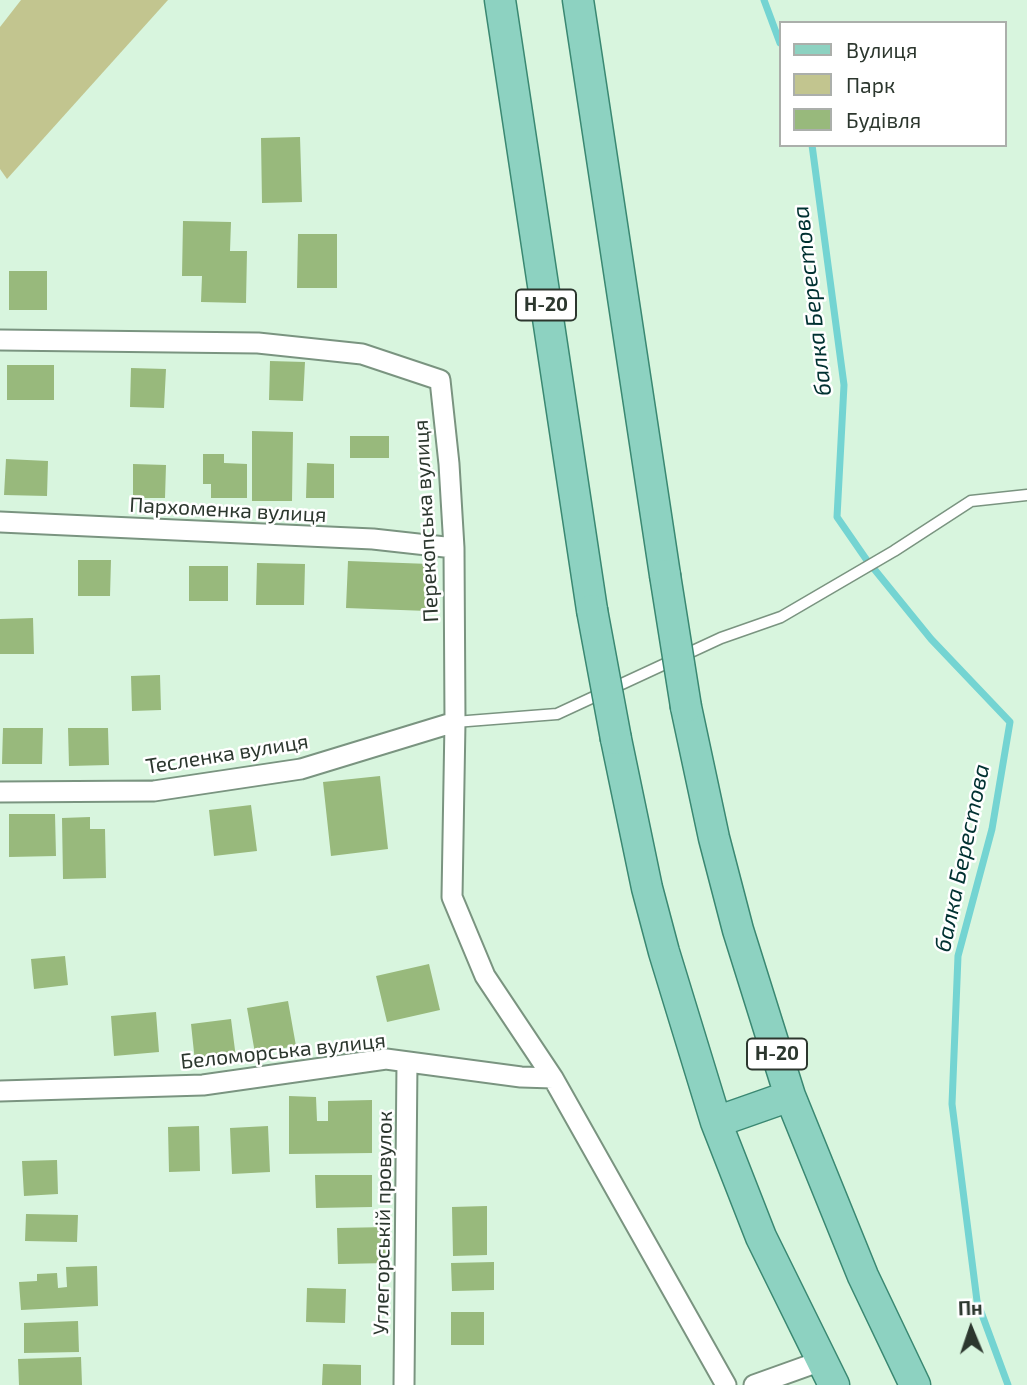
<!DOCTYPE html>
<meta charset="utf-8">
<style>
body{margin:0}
#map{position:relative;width:1027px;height:1385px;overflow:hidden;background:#d8f5de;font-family:"Exo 2",sans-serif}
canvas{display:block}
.legend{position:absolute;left:779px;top:21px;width:228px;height:126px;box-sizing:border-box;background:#fff;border:2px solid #abafab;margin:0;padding:9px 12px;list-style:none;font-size:21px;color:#2c372e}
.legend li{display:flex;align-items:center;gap:14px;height:35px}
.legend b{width:35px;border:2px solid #abafab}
.north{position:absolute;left:936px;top:1294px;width:70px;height:70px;-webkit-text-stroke:5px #fff;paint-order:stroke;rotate:358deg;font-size:19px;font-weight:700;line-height:28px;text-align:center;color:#2c372e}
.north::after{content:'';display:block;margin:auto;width:24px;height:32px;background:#2c372e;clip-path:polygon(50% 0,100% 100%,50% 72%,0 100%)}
</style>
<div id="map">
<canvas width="1027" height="1385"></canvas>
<ul class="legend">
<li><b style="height:9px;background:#8dd2c1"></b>Вулиця</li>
<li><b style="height:19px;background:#c2c58f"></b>Парк</li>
<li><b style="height:19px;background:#98b97c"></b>Будівля</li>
</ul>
<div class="north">Пн</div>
</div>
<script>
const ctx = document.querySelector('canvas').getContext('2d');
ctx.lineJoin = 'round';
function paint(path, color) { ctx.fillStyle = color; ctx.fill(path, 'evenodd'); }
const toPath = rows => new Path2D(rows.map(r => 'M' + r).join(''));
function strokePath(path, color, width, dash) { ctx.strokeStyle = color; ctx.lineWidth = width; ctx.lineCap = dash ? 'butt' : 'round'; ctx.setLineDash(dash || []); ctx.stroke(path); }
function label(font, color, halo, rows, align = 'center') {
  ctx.font = font + ' "Exo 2",sans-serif'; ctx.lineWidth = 5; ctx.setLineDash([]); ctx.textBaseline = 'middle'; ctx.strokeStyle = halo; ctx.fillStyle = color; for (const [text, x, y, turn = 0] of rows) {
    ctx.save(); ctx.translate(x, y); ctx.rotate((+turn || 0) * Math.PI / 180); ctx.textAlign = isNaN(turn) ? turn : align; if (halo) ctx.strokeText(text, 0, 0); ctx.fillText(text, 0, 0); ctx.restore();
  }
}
paint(toPath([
 [21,0,168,0,7,179,0,169,0,27]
]), '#c2c58f');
strokePath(toPath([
 [764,0,780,43],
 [812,145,844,385,837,517,866,559,931,639,1010,722,992,829,958,956,952,1104,977,1301,1008,1385]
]), '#74d4d2', 7);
paint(toPath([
 [300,137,302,202,262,203,261,138],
 [183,221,231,222,230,251,247,251,246,303,201,302,202,276,182,276],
 [298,234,337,234,337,288,297,288],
 [9,271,47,271,47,310,9,310],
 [270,361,305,362,303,401,269,400],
 [7,365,54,365,54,400,7,400],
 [131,368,166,369,164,408,130,407],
 [252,431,293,432,292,501,252,501],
 [350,436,389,436,389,458,350,458],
 [203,454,224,454,224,463,247,464,247,498,211,498,211,484,203,484],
 [6,459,48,461,47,496,4,495],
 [307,463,334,464,334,498,306,498],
 [133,464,166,465,165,498,133,498],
 [78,560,111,560,110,596,78,596],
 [348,561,430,564,428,611,346,608],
 [257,563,305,564,304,605,256,605],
 [189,566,228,566,228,601,189,601],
 [33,618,34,654,0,654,0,619],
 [160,675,161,710,132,711,131,676],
 [3,728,43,728,42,764,2,764],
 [68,728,108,728,109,765,69,766],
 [380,776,388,849,331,856,323,782],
 [251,805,257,851,214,856,209,810],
 [9,814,55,814,56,856,9,857],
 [90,817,90,829,105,829,106,878,63,879,62,818],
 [65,956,68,985,34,989,31,959],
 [429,964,440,1010,387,1022,376,976],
 [288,1001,296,1046,255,1053,247,1008],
 [156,1012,159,1052,114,1056,111,1016],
 [231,1019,236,1058,195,1062,191,1024],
 [289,1096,316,1097,317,1121,328,1121,328,1101,372,1100,372,1153,289,1154],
 [199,1126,200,1171,169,1172,168,1127],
 [268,1126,270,1172,232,1174,230,1128],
 [57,1160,58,1194,24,1196,22,1161],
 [315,1175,372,1175,372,1207,316,1208],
 [487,1206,487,1255,453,1256,452,1207],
 [26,1214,78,1215,77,1242,25,1241],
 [389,1227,389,1263,338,1264,337,1228],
 [494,1262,494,1290,452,1291,451,1263],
 [97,1266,98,1306,21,1310,19,1282,37,1281,37,1274,57,1273,58,1288,67,1287,66,1267],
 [307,1288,346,1289,345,1323,306,1322],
 [451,1312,484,1312,484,1345,451,1345],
 [78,1321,79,1352,24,1353,24,1323],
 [81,1357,82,1385,19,1385,18,1359],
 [323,1364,361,1365,361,1385,322,1385]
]), '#98b97c');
const service = toPath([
 [455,722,557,714,721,638,781,617,894,551,971,501,1027,495]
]);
const minor = toPath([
 [0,340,258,343,362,354,440,380,449,464,454,548,455,722,452,897,485,976,553,1078],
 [0,522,373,539,454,548],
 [0,792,154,791,301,769,455,722],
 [0,1091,203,1085,386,1059,521,1077,553,1078,726,1385],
 [404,1385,407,1062],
 [754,1385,821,1361]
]);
const primary = toPath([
 [500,0,592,610],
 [578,0,665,575],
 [686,707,714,838,738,930,790,1096,863,1276,915,1385],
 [616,739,647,888,664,952,716,1122,761,1237,834,1385],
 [716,1122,790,1096]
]);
strokePath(service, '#7a9480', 13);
strokePath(minor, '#7a9480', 23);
strokePath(primary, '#3a8872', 33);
strokePath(service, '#fff', 10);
strokePath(minor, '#fff', 19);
strokePath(primary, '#8dd2c1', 30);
const primaryBridge = toPath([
 [665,575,686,707],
 [592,610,616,739]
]);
strokePath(primaryBridge, '#3a8872', 33, []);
strokePath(primaryBridge, '#8dd2c1', 30);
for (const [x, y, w] of [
 [546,305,60],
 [777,1054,60]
]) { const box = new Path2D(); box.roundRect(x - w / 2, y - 15.5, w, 31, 5); ctx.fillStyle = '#fff'; ctx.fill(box); strokePath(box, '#2c372e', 2); }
label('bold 19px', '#2c372e', null, [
 ["Н-20",546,305],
 ["Н-20",777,1054]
]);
label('21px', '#2c372e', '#fff', [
 ["Пархоменка вулиця",228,510,3],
 ["Перекопська вулиця",426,521,-93],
 ["Тесленка вулиця",227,754,-9],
 ["Беломорська вулиця",283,1051,-6],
 ["Углегорськiй провулок",383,1223,-89]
]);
label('italic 23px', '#003131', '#fff', [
 ["балка Берестова",812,301,-97],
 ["балка Берестова",962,858,-78]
]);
</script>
